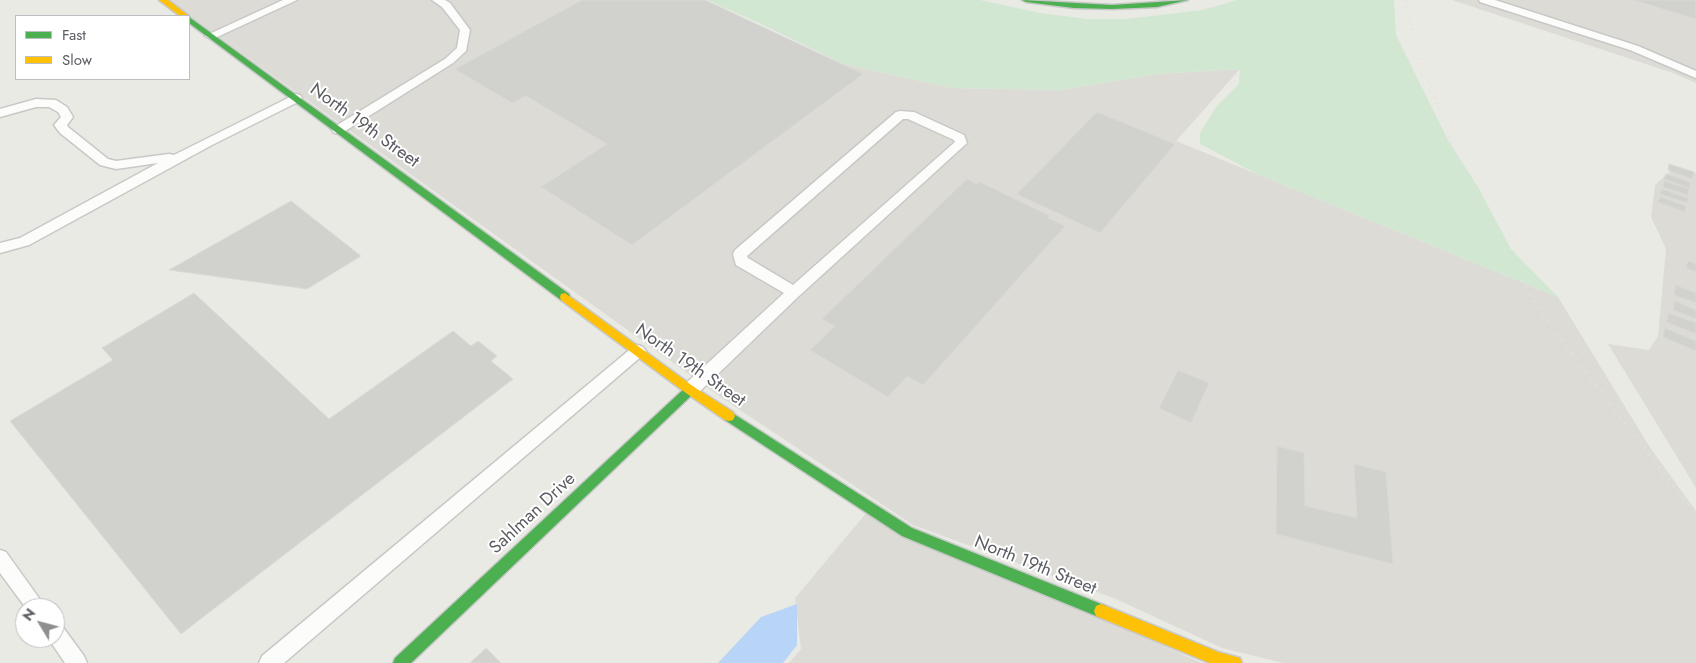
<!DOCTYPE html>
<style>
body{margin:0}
#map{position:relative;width:1696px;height:663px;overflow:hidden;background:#eaeae5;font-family:Jost,sans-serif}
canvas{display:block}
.legend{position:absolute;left:15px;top:15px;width:175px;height:65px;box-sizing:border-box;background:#fff;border:1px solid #bdbec1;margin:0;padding:6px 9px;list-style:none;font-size:15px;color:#5b5d63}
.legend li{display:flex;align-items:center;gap:10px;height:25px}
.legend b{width:25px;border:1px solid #bdbec1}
.north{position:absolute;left:15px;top:598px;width:50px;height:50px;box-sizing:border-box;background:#fff;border:1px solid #bdbec1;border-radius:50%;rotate:307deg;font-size:14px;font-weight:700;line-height:20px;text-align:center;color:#5b5d63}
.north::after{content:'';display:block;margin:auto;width:18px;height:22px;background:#8d8e90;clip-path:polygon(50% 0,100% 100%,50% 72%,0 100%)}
</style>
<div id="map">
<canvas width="1696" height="663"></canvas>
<ul class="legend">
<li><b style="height:6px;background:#4caf50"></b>Fast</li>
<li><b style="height:6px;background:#ffc107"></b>Slow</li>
</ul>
<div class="north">N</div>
</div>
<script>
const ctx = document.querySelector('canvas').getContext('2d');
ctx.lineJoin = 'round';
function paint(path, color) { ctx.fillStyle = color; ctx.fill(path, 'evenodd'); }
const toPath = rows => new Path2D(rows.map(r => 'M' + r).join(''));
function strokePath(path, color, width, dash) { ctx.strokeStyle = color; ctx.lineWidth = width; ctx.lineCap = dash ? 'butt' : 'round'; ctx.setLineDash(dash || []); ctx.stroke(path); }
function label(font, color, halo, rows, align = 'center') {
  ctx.font = font + ' Jost,sans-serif'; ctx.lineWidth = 4; ctx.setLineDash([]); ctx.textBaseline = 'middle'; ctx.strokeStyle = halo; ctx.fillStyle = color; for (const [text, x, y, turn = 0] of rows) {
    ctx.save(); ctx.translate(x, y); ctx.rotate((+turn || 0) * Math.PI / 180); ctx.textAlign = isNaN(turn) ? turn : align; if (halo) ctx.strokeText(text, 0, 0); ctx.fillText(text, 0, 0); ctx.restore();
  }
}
paint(toPath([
 [168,0,697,0,843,64,952,88,1061,90,1158,74,1240,69,1176,141,1558,297,1649,446,1696,511,1696,663,1283,663,1222,648,1116,599,913,525,725,400],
 [1452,0,1696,0,1696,83,1673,73],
 [1674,168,1696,173,1696,488,1608,344,1649,350,1658,336,1666,249,1651,217,1655,185],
 [867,512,1202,663,789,663,801,649,795,598]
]), '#dcdbd6');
paint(toPath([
 [707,0,980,0,1040,13,1088,19,1126,19,1202,10,1237,0,1394,0,1396,35,1448,140,1478,187,1511,249,1558,297,1257,174,1200,144,1200,133,1216,107,1239,84,1240,69,1158,74,1061,90,952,88,843,64,757,22]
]), '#d2e7d2');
paint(toPath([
 [797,604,797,645,783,663,718,663,761,617]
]), '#b8d4f6');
const building = toPath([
 [582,0,705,0,863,74,632,245,541,187,607,144,526,96,512,103,455,69,582,0],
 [1633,0,1696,0,1696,19,1633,0],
 [1097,112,1175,144,1100,233,1017,194,1097,112],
 [1669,164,1694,172,1692,179,1668,170,1669,164],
 [1666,174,1690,182,1689,188,1664,179,1666,174],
 [967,179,977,184,980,182,1050,216,1048,218,1065,226,923,385,907,376,888,397,810,350,835,326,822,319,967,179],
 [1664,181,1689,189,1688,195,1663,187,1664,181],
 [1662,189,1688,198,1687,203,1660,194,1662,189],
 [1660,197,1686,206,1685,212,1658,202,1660,197],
 [291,201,361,256,307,289,169,270,291,201],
 [1688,261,1696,264,1696,272,1686,268,1688,261],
 [1676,285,1696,293,1696,303,1674,295,1676,285],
 [194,293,329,419,453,331,471,346,478,341,497,356,491,361,513,379,181,634,10,421,113,360,102,348,194,293],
 [1675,301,1696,310,1696,319,1673,310,1675,301],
 [1669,313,1696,323,1696,334,1666,322,1669,313],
 [1665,328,1696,341,1696,351,1663,337,1665,328],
 [1178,370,1209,383,1191,423,1159,408,1178,370],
 [1277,446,1304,453,1305,506,1357,518,1354,464,1386,472,1393,564,1276,534,1277,446],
 [486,648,501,663,470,663,486,648]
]);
paint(building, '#d1d1ce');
strokePath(building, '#dad9d4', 1);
const lane = toPath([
 [283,0,297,0,215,38,211,39,205,36,283,0],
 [432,0,445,0,450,3,470,30,466,51,453,63,342,133,334,133,332,130,334,127,445,59,457,48,460,30,442,7,432,0],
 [1479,0,1495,0,1638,46,1696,71,1696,78,1630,50,1480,2,1479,0],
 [296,94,300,95,302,98,300,101,212,145,29,245,0,253,0,243,20,238,158,163,116,169,100,165,60,133,54,125,61,117,58,112,49,107,36,107,0,117,0,109,36,99,56,100,67,107,73,117,67,125,68,127,108,159,116,161,169,154,174,155,296,94],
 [900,111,914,112,964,135,967,143,799,296,696,395,690,396,684,395,682,390,684,385,784,293,736,265,733,254,735,250,896,112,900,111],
 [903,119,908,119,954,140,955,142,793,285,748,258,747,256,903,119],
 [638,345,643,347,646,351,643,355,284,663,259,663,262,656,633,347,638,345],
 [0,550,6,552,46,608,26,608,0,573,0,550],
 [55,624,62,626,84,656,87,663,65,663,48,638,55,638,55,624]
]);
const fast = toPath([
 [1022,0,1112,5,1188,0,1157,7,1112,9,1074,8,1026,2,1022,0],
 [189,17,569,294,570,297,569,300,561,300,189,23,189,17],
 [690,385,694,387,696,390,694,393,411,663,393,663,395,658,686,387,690,385],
 [729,411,912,528,1106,606,1108,611,1106,616,1101,618,902,536,725,420,723,416,725,412,729,411]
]);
const slow = toPath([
 [159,0,168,0,189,16,180,16,159,0],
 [565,293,694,387,733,412,735,416,733,420,729,421,725,420,686,393,561,300,560,297,561,294,565,293],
 [1101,604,1218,652,1240,658,1242,663,1210,663,1096,616,1094,611,1096,606,1101,604]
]);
strokePath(lane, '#c8c8c7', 3);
strokePath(fast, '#c7c8c7', 3);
strokePath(slow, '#c7c8c7', 3);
paint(lane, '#fcfcfb');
paint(fast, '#4caf50');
paint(slow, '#ffc107');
strokePath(toPath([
 [1405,0,1417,48,1468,188,1523,282]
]), '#e2e2e2', 3, [1, 5]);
strokePath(toPath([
 [1522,280,1544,317,1663,473,1696,512]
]), '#e2e2e2', 4.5, [1, 7]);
label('18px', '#5b5d63', '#fff', [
 ["North 19th Street",364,126,36],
 ["North 19th Street",690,366,35],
 ["Sahlman Drive",533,514,-43],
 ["North 19th Street",1035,566,22]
]);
</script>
